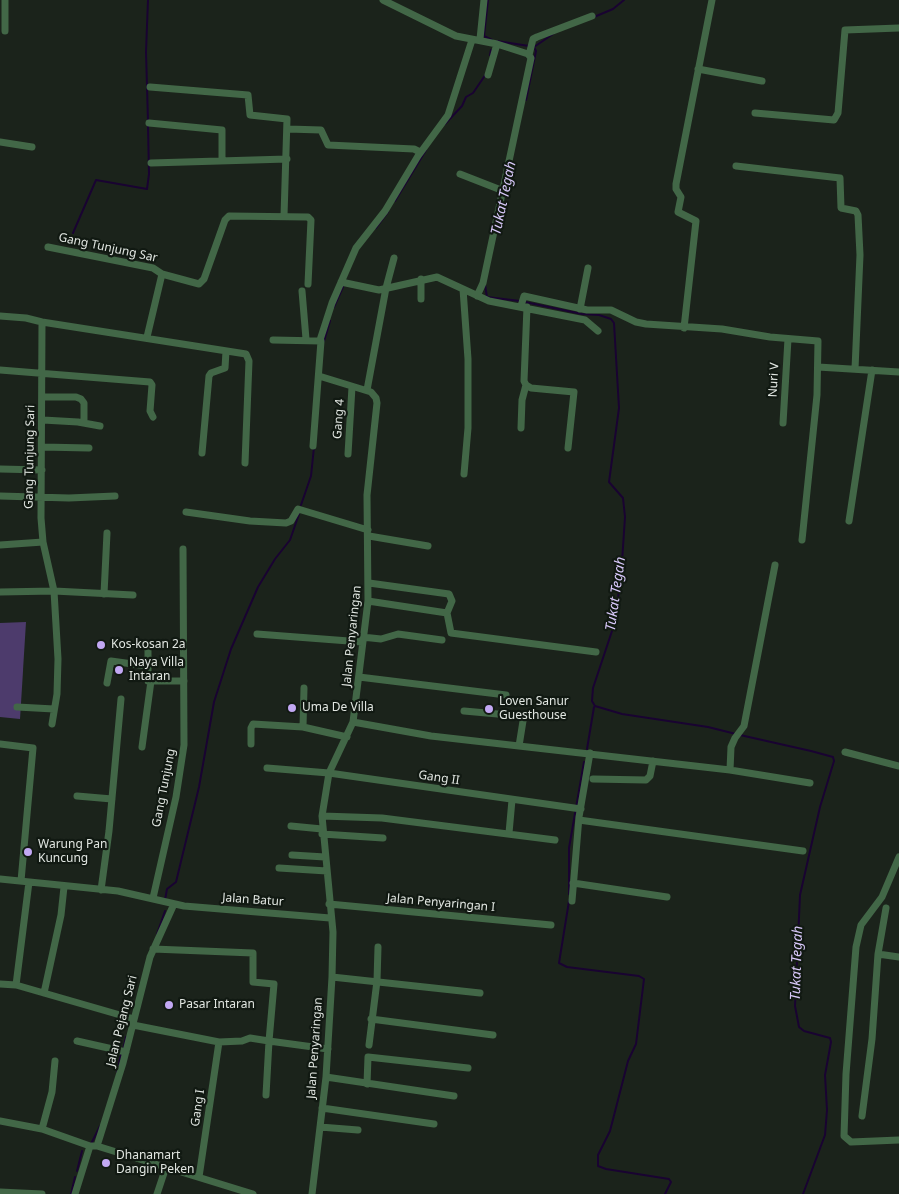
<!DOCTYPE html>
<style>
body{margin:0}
canvas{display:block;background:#1b231b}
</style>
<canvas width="899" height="1194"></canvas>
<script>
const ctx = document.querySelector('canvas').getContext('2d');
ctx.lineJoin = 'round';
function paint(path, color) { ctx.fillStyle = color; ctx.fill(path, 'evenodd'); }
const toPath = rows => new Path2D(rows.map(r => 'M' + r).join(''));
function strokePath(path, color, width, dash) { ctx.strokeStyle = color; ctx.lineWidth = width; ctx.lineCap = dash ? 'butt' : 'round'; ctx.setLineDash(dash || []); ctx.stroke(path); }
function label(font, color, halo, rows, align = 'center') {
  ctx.font = font + ' "Noto Sans",sans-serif'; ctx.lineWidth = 4.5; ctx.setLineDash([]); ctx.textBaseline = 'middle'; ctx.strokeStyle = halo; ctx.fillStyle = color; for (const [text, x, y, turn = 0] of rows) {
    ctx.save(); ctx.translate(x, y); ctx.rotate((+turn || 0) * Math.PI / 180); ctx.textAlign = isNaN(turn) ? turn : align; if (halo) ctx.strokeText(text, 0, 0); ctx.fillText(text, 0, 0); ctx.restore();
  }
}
paint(toPath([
 [26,622,20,719,0,717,0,623]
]), '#4d3b6c');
strokePath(toPath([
 [148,0,146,52,148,121],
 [488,0,484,36,492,40],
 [594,17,613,9,624,0],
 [497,41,529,46],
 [534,47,553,34],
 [490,55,491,50],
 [526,100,536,51,534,47],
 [445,124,462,106,466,97,473,93,486,74],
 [395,201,426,150],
 [376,228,388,212],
 [73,233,96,180,147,189,149,174,148,126],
 [485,285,487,297,520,301],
 [525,302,582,314,599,315,611,319,614,323,619,408,609,482,623,498,625,517,621,577,614,625,593,688,592,701,595,706,622,714,708,727,736,734],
 [334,307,343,287],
 [324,341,330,321],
 [301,505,311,476,314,447],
 [740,735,811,751,833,757,834,761,820,807,800,895,795,1006,799,1027,804,1031,830,1038,831,1042,825,1075,827,1110,825,1135,803,1194],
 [587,749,594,707],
 [569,894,569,848,584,762],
 [165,900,167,889,176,882,199,787,214,702,231,649,258,587,275,559,290,540,299,514],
 [569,901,559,963,567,967,639,976,644,979,636,1044,628,1061,610,1131,598,1155,598,1166,606,1169,669,1179,671,1182,665,1194],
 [157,934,165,911],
 [123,1050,126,1037],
 [117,1072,121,1055],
 [91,1144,100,1126],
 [77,1171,82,1151],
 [71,1194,75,1177]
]), '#190331', 2);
strokePath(toPath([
 [383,0,456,36,497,44,528,54,531,58,483,283,477,296],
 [5,31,5,0],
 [480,39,484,0],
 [529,55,533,39,537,37,592,16],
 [698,69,762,81],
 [488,75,497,44],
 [150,87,248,95,250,115,287,119,284,216],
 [755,113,834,120,838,113,845,30,899,28],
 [149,123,222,130,222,161],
 [288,129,321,130,328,145,414,149,420,152],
 [0,142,32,147],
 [151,163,287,159],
 [736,166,840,178,841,208,856,211,858,215,860,255,855,369],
 [460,174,501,190],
 [48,247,153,268,162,274,199,284,204,279,225,220,229,216,308,217,311,220,308,284],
 [341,282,379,290,437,277,489,301,585,320,598,331],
 [463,289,468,359,468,428,464,474],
 [302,291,306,339],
 [421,299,421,279],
 [521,306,524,296,587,310,611,310,636,322,646,324,722,329,770,337,818,341,817,395,802,540],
 [527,307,524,381,526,385,531,388,574,392,568,448],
 [580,309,588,268],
 [0,316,26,318,42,322,246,354,249,361,245,463],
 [42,322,41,518,43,542,54,591,58,659,57,694,52,724],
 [684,328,696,221,678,212,681,197,676,189,676,184,712,0],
 [147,337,162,274],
 [273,340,321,341,313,446],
 [320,340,332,303,356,248,385,211,418,156,448,115,472,40],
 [818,367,899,372],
 [0,370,150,382,152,385,150,411,153,417],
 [367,390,386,288,394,258],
 [42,397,76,397,81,399,84,403,84,422],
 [43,420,78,422,100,426],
 [783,423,788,339],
 [521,428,522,400,526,385],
 [42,447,89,448],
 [202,453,209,376,211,373,225,368,226,351],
 [348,454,352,387],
 [0,469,42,470],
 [0,496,69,498,115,496],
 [186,512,250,521,286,523,291,521,298,509,368,530],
 [849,521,872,370],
 [369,536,428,546],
 [0,545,43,542],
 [369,583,449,594,452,601,447,613,451,633,596,652],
 [0,592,54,591,133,595],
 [104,594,107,533],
 [368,601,447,613],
 [257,634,362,642],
 [362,637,381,639,398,634,442,640],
 [148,648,148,681,151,681],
 [359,677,506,695],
 [107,683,111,661,147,666],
 [17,707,54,709],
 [464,711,520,716,523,721,519,746],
 [353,722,431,736,730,770,810,783],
 [303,727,304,688],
 [0,744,33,748,21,881],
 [251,744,251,728,253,724,303,727,347,737],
 [142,747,151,681,184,681],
 [845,752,899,766],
 [267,768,329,773,581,809],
 [730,770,731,747,735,738,744,726,775,565],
 [593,779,646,780,650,776,653,761],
 [77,796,112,799],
 [322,816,382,818,555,840],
 [579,820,803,851],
 [291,826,322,829],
 [509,833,512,800],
 [322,834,383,838],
 [292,855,325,857],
 [899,857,882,897,861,925,856,947,846,1074,844,1136,851,1142,899,1140],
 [279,868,327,871],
 [0,879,118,891,184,906,330,918],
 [573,883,667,897],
 [101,890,109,831,121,699],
 [153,898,176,797,184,745,183,549],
 [572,901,579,817,590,753],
 [329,904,551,925],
 [153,949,253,953,253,982,274,984,269,1041,328,1049],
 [878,954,899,957],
 [332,977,480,993],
 [0,984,16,985,134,1019],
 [16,985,29,882],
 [44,993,61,915,64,887],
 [371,1019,493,1035],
 [133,1025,219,1042,242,1041,250,1038,269,1041,266,1095],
 [77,1041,126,1052],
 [369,1045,377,981,378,947],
 [326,1077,454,1096],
 [367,1084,368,1057,468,1068],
 [322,1108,434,1124],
 [862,1116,872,1039,878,954,886,908],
 [0,1121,42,1129,90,1146],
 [320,1127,358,1130],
 [42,1129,52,1092,55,1061],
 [90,1146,97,1146,253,1194],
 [97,1146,123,1063,150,957,174,904],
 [199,1177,219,1042],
 [0,1192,42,1194],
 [75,1194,90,1146],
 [157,1194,166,1167],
 [312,1194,326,1077,332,977,333,932,322,816,329,773,353,722,368,601,367,495,377,403,376,398,371,392,319,376]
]), '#426747', 7);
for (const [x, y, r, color] of [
 [101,645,5,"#c2a8f3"],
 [119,670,5,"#c2a8f3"],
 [292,708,5,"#c2a8f3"],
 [489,709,5,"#c2a8f3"],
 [28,852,5,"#c2a8f3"],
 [169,1005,5,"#c2a8f3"],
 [106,1163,5,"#c2a8f3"]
]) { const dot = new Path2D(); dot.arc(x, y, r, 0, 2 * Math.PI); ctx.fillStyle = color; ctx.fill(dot); strokePath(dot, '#111912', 2); }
label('12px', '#e1e6e1', '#111912', [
 ["Gang Tunjung Sar",108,248,12],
 ["Nuri V",774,380,-87],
 ["Gang 4",339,419,-86],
 ["Gang Tunjung Sari",30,457,-89],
 ["Jalan Penyaringan",352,636,-84],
 ["Gang II",439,778,8],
 ["Gang Tunjung",164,788,-79],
 ["Jalan Batur",253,900,4],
 ["Jalan Penyaringan I",441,903,5],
 ["Jalan Pejang Sari",122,1021,-76],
 ["Jalan Penyaringan",315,1048,-86],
 ["Gang I",198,1108,-82]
]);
label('12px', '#e1e6e1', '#111912', [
 ["Kos-kosan 2a",111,645],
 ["Naya Villa",129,663],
 ["Intaran",129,677],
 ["Loven Sanur",499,702],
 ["Guesthouse",499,716],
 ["Uma De Villa",302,708],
 ["Warung Pan",38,845],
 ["Kuncung",38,859],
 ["Pasar Intaran",179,1005],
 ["Dhanamart",116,1156],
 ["Dangin Peken",116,1170]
], 'left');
label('italic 14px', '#d8c8f9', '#111912', [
 ["Tukat Tegah",504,198,-78],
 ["Tukat Tegah",616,594,-82],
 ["Tukat Tegah",797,963,-88]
]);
</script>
